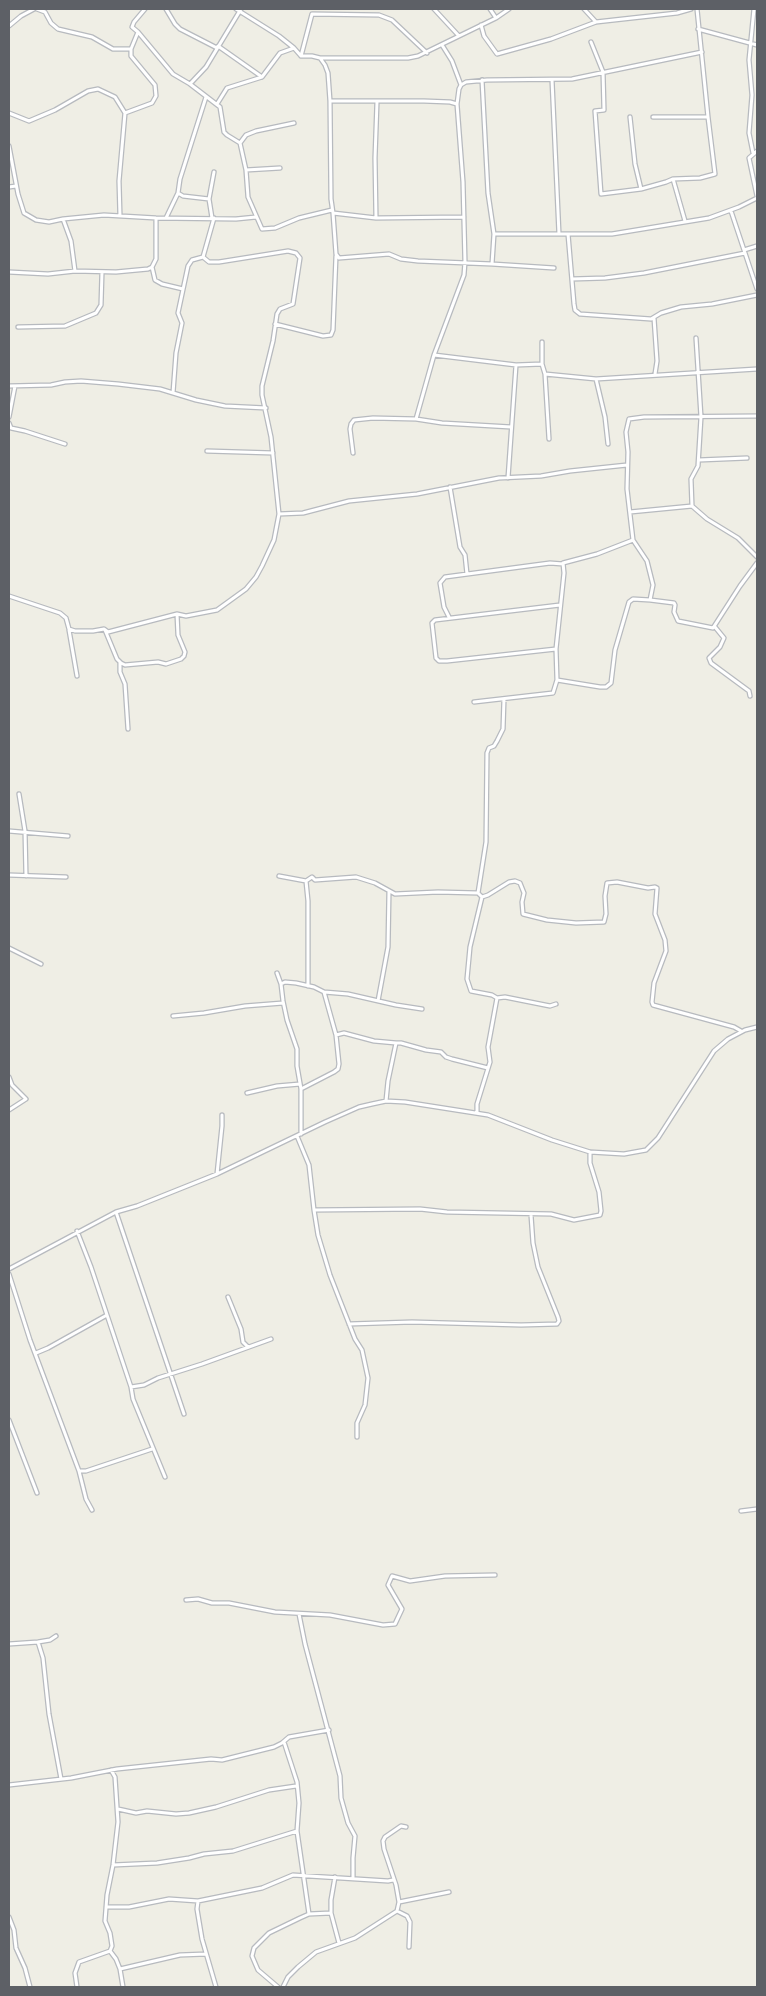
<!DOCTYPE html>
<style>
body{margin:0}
#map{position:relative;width:766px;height:1996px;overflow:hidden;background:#efeee5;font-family:Jost,sans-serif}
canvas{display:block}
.frame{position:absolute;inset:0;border:10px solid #5d6066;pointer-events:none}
</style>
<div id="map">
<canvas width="766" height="1996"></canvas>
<div class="frame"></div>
</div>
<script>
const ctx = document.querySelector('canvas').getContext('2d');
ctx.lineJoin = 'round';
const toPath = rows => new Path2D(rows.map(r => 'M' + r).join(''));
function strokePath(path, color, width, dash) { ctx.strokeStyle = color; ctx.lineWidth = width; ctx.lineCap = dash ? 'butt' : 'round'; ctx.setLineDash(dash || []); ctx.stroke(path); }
const minor = toPath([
 [37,9,45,12,51,23,58,29,92,37,113,49,131,49,138,32,173,74,190,84,206,67,241,9],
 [166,9,175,24,180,29,217,48,218,46,262,77],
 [236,9,279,36,294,48,301,56,312,56,320,58,325,65,328,73,330,101,331,199,333,213,376,218,464,217],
 [434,9,459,36],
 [490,9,496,18],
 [584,9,596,22],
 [697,9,708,117],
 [481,25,484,36,497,54,551,39,596,22,677,13,691,9],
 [9,26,21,16,34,9],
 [698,29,757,45],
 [138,32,132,27,134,22,145,9],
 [591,42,603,72,604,110,595,111,601,194,641,189,666,182,673,179],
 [442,45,452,61,461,85],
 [301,56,312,14,379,15,392,20,427,53],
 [320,58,408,58,418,56,496,18,509,9],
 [552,80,559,234],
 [190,84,220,107,224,132,227,135,240,143,246,170,248,197,262,229,275,228,299,218,332,210],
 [330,101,424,101,450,102,457,104,463,182,465,262,464,275,434,355,416,419,373,418,354,420,351,424,350,429,353,453],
 [217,104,227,88,262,77,280,53,294,48],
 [457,104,459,89,461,85,466,82,487,80,572,79,702,52],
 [9,113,29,121,55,110,88,91,98,89,115,97,125,113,119,181,120,216],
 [125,113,152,103,156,96,155,85,131,56,131,49],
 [630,117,635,164,641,189],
 [653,117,708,117,715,174,700,178,673,179,685,221],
 [240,143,246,135,256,131,294,123],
 [9,146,18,194,24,213,36,220,49,222,63,219,71,241,75,271],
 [757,151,749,158,757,196],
 [753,153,749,133,752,95,749,60,754,9],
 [246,170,280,168],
 [9,187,16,186],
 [178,193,183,196,209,199,214,172],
 [209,199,212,218],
 [731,211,757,289],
 [333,213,336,254,339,258,389,254,401,259,418,261,492,264,494,234,488,193,482,80],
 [166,218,178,193,180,179,206,97],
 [376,218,375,158,377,102],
 [63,219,104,215,156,218,236,219,256,217],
 [494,234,612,234,709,218,739,207,757,198],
 [568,234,574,304,575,310,580,314,651,319,661,313,681,307,712,304,757,295],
 [744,250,757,246],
 [492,264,554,268],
 [152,267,155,280,162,284,183,289],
 [9,272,48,274,75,271,116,272,148,269,152,267,156,259,156,218],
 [572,279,605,278,644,273,745,253],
 [651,319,654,318,657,361,655,374],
 [275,324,323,336,331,335,333,330,336,256],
 [18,327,65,326,96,313,101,305,102,272],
 [696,338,701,417,698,466,691,479,692,506,707,519,738,538,757,557],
 [542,342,542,364,545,374,549,439],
 [434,355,516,365,542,364],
 [545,374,596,379,757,369],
 [596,379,605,417,608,444],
 [9,386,51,385,65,382,81,381,118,384,160,389,196,400,225,406,266,408],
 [173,393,176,353,182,323,178,313,188,266,192,260,203,257],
 [9,417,15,386],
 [416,419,442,423,511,427],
 [9,423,11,428,25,431,65,444],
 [207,451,273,453],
 [699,460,747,458],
 [508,478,516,365],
 [450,487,460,547,465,555,467,574],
 [630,512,692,506],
 [279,514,303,513,349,501,417,494,499,478,541,476,570,471,627,465],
 [9,596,60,613,66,618,69,629,75,631,93,631,104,629,108,632,177,614,186,616,217,610,246,589,256,577,262,566,274,540,279,514,271,437,262,395,262,386,273,341,277,314,280,309,293,304,300,258,296,253,288,251,219,262,209,262,203,257,214,218],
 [650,600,674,603,675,605,674,612,678,621,713,628,740,586,757,563],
 [560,605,435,620,432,623,436,658,439,661,447,661,556,649,564,573,563,563,597,554,633,540,627,489,628,452,626,432,629,419,644,417,757,416],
 [449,617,444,607,440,583,445,577,550,563,563,564],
 [715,627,724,638,720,647,709,658,711,663,749,691,750,696],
 [69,630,77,676],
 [105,630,117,659,121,663,125,665,158,662,166,664,181,659,184,656,185,652,178,635,177,614],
 [120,663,120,672,125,684,128,729],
 [557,680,600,687,606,687,611,683,615,650,629,602,633,599,650,600,653,585,647,561,633,540],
 [474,702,553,693,557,680,556,649],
 [19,794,25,831,26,876],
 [9,831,68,836],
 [9,875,66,877],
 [279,876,306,881,312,877,315,880,356,877,375,883,395,894,438,892,478,893,482,897,488,895,509,882,515,881,520,883,524,893,522,902,523,914,547,920,576,923,604,922,606,914,605,896,607,883,617,882,648,888,655,887,657,888,655,914,665,940,666,951,654,983,652,1002,653,1005,734,1027,741,1031],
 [306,881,308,901,308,986],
 [478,893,486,842,487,753,489,748,494,746,497,741,503,729,504,699],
 [482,897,470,947,467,979,471,991,492,995,497,998],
 [9,948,41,964],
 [277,973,281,984,283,1001,287,1020,297,1049,297,1066,301,1089,301,1134],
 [281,984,285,982,296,983,314,987,324,992,348,994,396,1005,422,1009],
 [378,1001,388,947,389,891],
 [173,1016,204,1013,245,1006,283,1003],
 [336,1035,344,1033,374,1041,396,1043,388,1081,386,1101],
 [396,1043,401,1043,426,1050,441,1052,446,1057,452,1059,488,1068],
 [9,1077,12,1085,26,1099,9,1110],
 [301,1089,334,1072,338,1069,339,1064,336,1035,324,992],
 [247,1093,277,1086,300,1084],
 [477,1113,477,1104,490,1062,488,1047,497,998,505,997,550,1006,556,1004],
 [297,1136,309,1165,314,1210,420,1209,447,1212,551,1214,574,1220,600,1215,601,1211,599,1192,590,1163,590,1152],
 [217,1174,222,1126,222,1115],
 [314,1210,318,1235,330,1275,355,1339,362,1350,368,1378,365,1405,357,1423,357,1437],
 [116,1212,184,1414],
 [77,1231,91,1267,131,1387,133,1399,165,1477],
 [9,1269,116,1212,137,1206,217,1174,325,1122,359,1107,372,1104,386,1101,405,1102,488,1115,552,1140,590,1152,624,1154,646,1150,658,1138,714,1051,728,1039,745,1030,757,1027],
 [9,1274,30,1340,79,1471,86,1499,92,1510],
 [228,1297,241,1329,243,1342,248,1347],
 [349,1324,412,1322,521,1325,557,1324,559,1321,558,1317,538,1267,533,1243,531,1215],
 [36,1353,48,1348,107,1315],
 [131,1387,144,1385,158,1378,202,1364,271,1339],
 [9,1420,37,1493],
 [79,1471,86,1471,152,1449],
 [741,1511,757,1509],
 [186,1600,198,1599,212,1603,229,1603,275,1612,330,1615,383,1625,395,1624,402,1609,388,1585,392,1576,410,1581,445,1576,495,1575],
 [299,1614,305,1644,340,1776,341,1798,348,1823,355,1836,353,1858,353,1878],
 [38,1642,43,1658,49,1714,61,1779],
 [9,1644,38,1642,50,1640,56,1636],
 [284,1742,297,1782,299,1803,297,1831,309,1914],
 [9,1785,71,1778,117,1769,211,1759,222,1760,274,1747,282,1743,289,1737,329,1730],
 [118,1809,136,1813,147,1811,176,1814,189,1813,216,1807,269,1790,296,1786],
 [406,1827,401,1826,385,1837,383,1841,384,1849,396,1885,399,1902,397,1911,407,1916,410,1922,409,1947],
 [113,1865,157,1863,189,1858,204,1854,233,1851,297,1831],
 [335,1877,331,1900,331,1913,339,1943],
 [198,1901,197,1909,202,1939,216,1987],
 [399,1902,449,1892],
 [106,1907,129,1907,169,1899,198,1901,262,1888,293,1875,388,1881,393,1880],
 [9,1917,14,1930,16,1948,25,1968,30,1987],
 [110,1951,116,1959,120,1969,123,1987],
 [120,1969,180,1955,206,1954],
 [77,1987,75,1973,79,1962,110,1951,112,1946,110,1933,105,1921,107,1895,113,1865,118,1822,115,1777,111,1770],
 [278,1987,258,1970,252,1956,254,1948,269,1933,300,1918,309,1914,331,1913],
 [283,1987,288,1977,298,1967,316,1952,355,1938,397,1911]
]);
strokePath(minor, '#b7babf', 5.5);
strokePath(minor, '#fff', 3);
</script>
